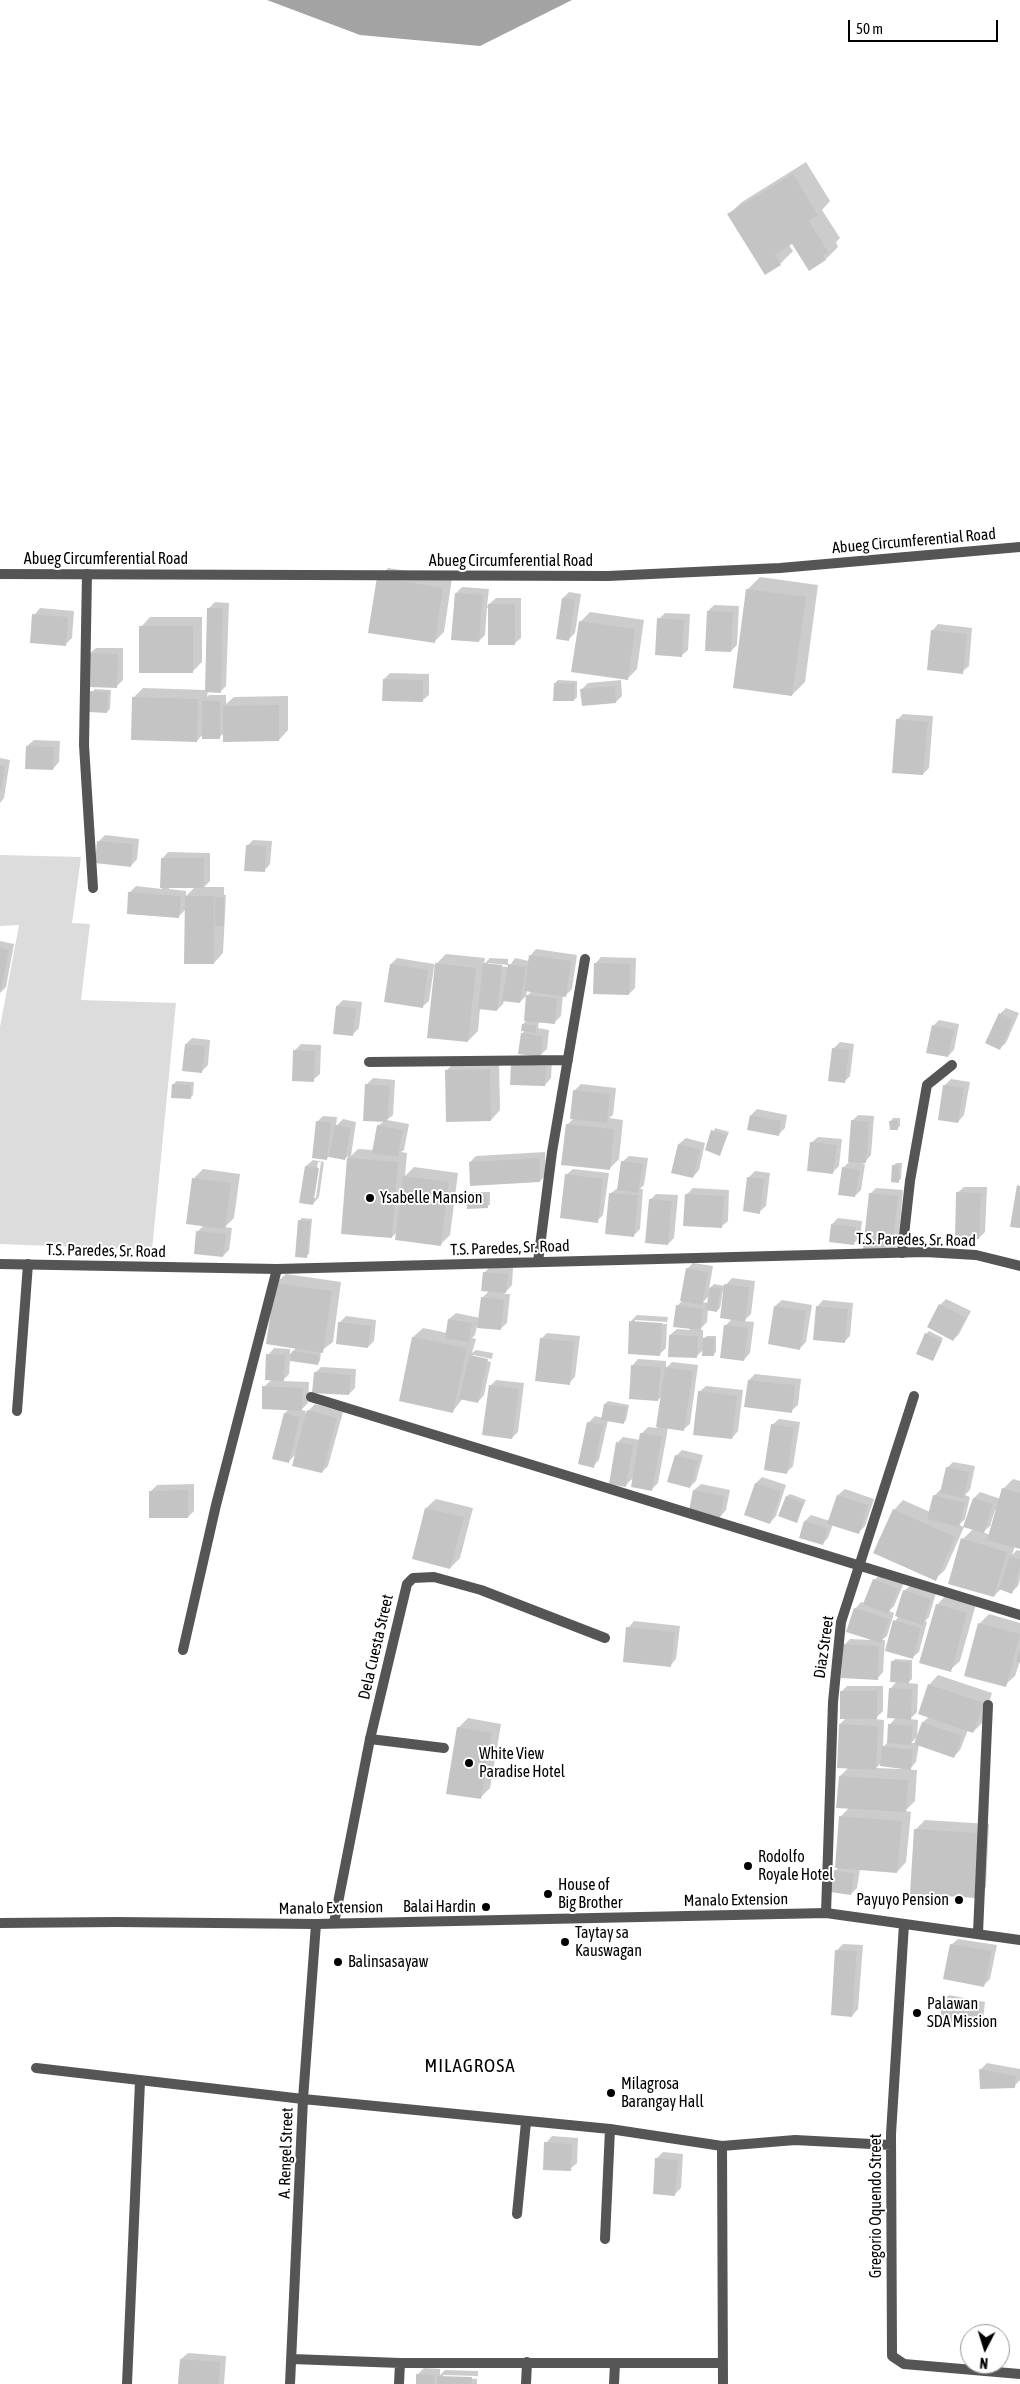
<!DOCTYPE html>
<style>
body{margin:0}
#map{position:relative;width:1020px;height:2384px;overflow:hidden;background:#fff;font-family:"Asap Condensed",sans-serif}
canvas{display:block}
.north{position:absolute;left:960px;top:2324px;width:50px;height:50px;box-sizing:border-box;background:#fff;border:1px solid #999;border-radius:50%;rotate:185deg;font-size:14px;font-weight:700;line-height:20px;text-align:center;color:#000}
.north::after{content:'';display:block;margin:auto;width:18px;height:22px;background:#000;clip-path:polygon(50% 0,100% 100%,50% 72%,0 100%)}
.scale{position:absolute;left:848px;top:20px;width:150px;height:22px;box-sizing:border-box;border:2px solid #000;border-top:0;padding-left:6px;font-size:15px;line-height:18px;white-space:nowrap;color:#000;-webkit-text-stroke:4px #fff;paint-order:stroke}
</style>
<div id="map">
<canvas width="1020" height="2384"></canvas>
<div class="north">N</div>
<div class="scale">50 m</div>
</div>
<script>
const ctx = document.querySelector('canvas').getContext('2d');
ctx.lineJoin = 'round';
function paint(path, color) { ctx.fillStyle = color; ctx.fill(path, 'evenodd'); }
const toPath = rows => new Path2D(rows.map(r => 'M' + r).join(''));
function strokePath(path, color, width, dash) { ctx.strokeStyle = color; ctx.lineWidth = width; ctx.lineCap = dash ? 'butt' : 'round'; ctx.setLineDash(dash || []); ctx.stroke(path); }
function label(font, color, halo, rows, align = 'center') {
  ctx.font = font + ' "Asap Condensed",sans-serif'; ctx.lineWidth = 4; ctx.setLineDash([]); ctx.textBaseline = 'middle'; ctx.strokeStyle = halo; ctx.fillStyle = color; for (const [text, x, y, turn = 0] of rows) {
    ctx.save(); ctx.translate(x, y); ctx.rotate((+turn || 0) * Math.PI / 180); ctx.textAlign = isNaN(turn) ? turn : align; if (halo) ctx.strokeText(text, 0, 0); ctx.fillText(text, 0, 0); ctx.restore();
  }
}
paint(toPath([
 [0,855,81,857,72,923,90,924,81,1000,176,1003,152,1250,0,1244,0,1027,19,925,0,926]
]), '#dcdcdc');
paint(toPath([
 [267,0,572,0,480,46,360,35]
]), '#a3a3a3');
paint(toPath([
 [806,162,830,201,822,210,840,238,836,242,838,247,826,259,792,243,789,245,793,251,780,264,765,273,729,214,742,202],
 [388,568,452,578,444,632,434,642,378,578],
 [760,577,818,585,805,682,792,695,747,590],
 [462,587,489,589,487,606,496,598,521,598,521,638,514,644,487,607,485,635,479,641,456,593],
 [569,592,581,594,575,633,569,639,563,598],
 [215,602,229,603,226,686,220,692,208,691,207,697,209,695,226,695,226,704,234,697,288,696,288,730,279,740,224,733,220,737,203,734,197,741,133,698,143,688,206,690,209,608],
 [714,605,739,606,737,645,731,651,708,611],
 [40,608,74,611,72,638,65,645,34,615],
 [590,612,644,620,637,669,627,679,580,622],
 [665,613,690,614,688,650,681,656,659,619],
 [150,617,202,617,202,662,192,672,141,627],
 [938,624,972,628,969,666,962,672,932,631],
 [96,648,123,648,123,680,117,686,89,654],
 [390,673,429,674,429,695,422,701,384,679],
 [558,680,577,681,577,697,574,700,555,683],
 [621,680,622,696,616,702,582,689,588,683],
 [95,689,111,690,110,709,107,712,92,692],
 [903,714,933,716,929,768,923,774,897,720],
 [34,740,60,741,59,762,53,769,27,746],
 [0,758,10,760,4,798,0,803],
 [105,835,139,839,137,859,131,866,99,841],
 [253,840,272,841,270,864,264,871,247,846],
 [168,852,210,853,210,881,204,887,224,887,224,895,226,895,223,953,214,963,186,909,178,917,129,893,136,886,162,889,162,859],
 [169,887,195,887,186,896,186,891,169,889],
 [0,941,14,944,6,987,0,993],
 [536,949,577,955,572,989,566,995,563,995,561,1016,555,1022,539,1021,538,1028,549,1030,547,1049,540,1055,522,1034,525,1030,523,1024,527,1020,527,996,532,991,527,990,526,996,520,1002,504,1000,503,1004,497,1010,480,1008,478,1031,468,1041,436,967,434,967,429,1001,422,1007,391,964,397,958,434,964,434,966,446,954,485,958,484,964,490,958,508,959,508,965,488,963,488,965,509,967,515,958,529,961,530,956],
 [601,957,636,958,635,988,629,994,595,964],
 [343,1000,362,1002,359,1028,352,1035,337,1006],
 [1006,1008,1019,1013,1006,1043,999,1049,1000,1014],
 [939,1020,959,1024,954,1050,948,1056,933,1026],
 [192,1038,210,1040,208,1065,201,1072,186,1044],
 [840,1042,854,1044,850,1076,844,1082,833,1049],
 [301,1044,321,1045,320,1074,313,1080,294,1051],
 [499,1060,500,1110,491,1120,446,1071,456,1061],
 [552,1060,551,1078,545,1085,512,1065],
 [373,1078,395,1080,393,1115,387,1120,409,1124,404,1150,401,1152,407,1153,405,1176,414,1167,458,1173,450,1235,440,1245,397,1232,392,1237,343,1233,348,1156,345,1159,330,1156,326,1159,317,1122,323,1116,337,1117,336,1126,343,1119,356,1122,351,1156,358,1149,374,1150,378,1126,384,1121,366,1085],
 [951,1079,970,1082,964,1115,958,1122,944,1086],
 [176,1081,194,1082,193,1095,190,1098,174,1084],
 [581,1084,616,1088,613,1115,609,1118,623,1120,619,1159,609,1169,567,1125,574,1118,574,1091],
 [757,1109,787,1115,785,1128,778,1135,751,1115],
 [858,1115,874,1116,871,1155,863,1164,865,1164,861,1190,855,1196,843,1168,849,1162,852,1121],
 [893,1118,900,1118,900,1126,897,1129,891,1121],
 [715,1128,729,1132,720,1154,706,1150],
 [818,1137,842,1139,839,1166,833,1172,811,1143],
 [686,1138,705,1143,699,1170,693,1177,679,1144],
 [545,1152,546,1175,540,1181,470,1162,476,1156],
 [629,1156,648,1158,644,1185,640,1189,643,1189,640,1229,633,1236,607,1233,611,1193,619,1187,622,1162],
 [313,1160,324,1162,319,1197,313,1204,306,1166],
 [318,1162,321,1162,316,1198,313,1198],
 [896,1163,902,1163,901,1179,898,1181,893,1166],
 [203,1169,240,1174,234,1218,225,1227,232,1228,229,1250,223,1256,198,1231,204,1225,193,1179],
 [573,1169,609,1173,603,1215,597,1221,566,1175],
 [755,1171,770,1173,766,1206,759,1212,748,1178],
 [964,1187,987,1187,985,1232,979,1238,957,1193],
 [693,1188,729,1190,728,1221,721,1227,686,1195],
 [876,1188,903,1190,898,1245,891,1251,870,1194],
 [470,1192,490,1192,490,1204,487,1207,468,1195],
 [656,1194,678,1195,674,1238,668,1244,650,1200],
 [302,1218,312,1219,309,1254,306,1256,299,1221],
 [838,1218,862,1221,860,1237,853,1244,832,1224],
 [693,1263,713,1266,709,1289,714,1284,725,1286,732,1278,755,1281,751,1314,744,1321,754,1322,750,1353,744,1360,725,1326,732,1319,725,1290,723,1290,720,1308,717,1311,708,1309,707,1322,699,1330,703,1330,703,1339,707,1336,716,1336,716,1352,713,1355,703,1350,696,1357,670,1335,677,1329,690,1330,677,1306,682,1301,687,1269],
 [710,1295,709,1303,703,1302],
 [490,1267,513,1268,512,1285,504,1294,510,1294,507,1323,500,1329,477,1326,475,1335,472,1338,476,1339,472,1353,476,1350,493,1353,492,1359,473,1355,473,1357,491,1362,484,1395,478,1402,463,1398,453,1411,400,1401,413,1337,423,1328,447,1333,449,1319,456,1313,480,1318,482,1298,490,1290,484,1273],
 [286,1274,341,1282,333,1342,321,1351,320,1361,317,1364,290,1360,289,1374,282,1381,309,1382,308,1403,301,1410,306,1411,305,1414,315,1404,343,1412,328,1466,322,1472,297,1453,288,1462,285,1413,289,1409,264,1387,271,1380,268,1355,274,1348,290,1349,290,1354,297,1347,276,1283],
 [946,1299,971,1311,959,1334,953,1340,940,1305],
 [782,1300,812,1305,806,1342,800,1348,775,1306],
 [823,1300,853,1303,850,1336,844,1342,817,1307],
 [637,1315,668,1317,667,1322,635,1320,635,1322,667,1324,666,1348,660,1354,631,1321],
 [346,1316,376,1320,374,1341,368,1347,339,1323],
 [929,1331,943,1338,933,1359,926,1334],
 [547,1333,580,1336,575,1377,569,1383,541,1339],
 [638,1359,666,1361,666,1368,672,1362,698,1365,690,1424,683,1430,668,1428,658,1483,651,1490,634,1477,626,1485,617,1443,623,1437,640,1440,642,1433,648,1427,657,1428,662,1396,658,1400,632,1366],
 [321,1367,356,1369,355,1388,349,1394,315,1373],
 [755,1374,801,1379,798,1405,791,1411,749,1380],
 [496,1380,524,1383,518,1432,512,1438,490,1386],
 [706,1386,743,1390,738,1431,732,1438,699,1392],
 [608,1401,629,1405,626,1420,623,1423,608,1420,599,1460,593,1466,580,1463,589,1422,595,1416,603,1418,605,1404],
 [779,1419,800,1422,793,1466,787,1472,772,1425],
 [682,1450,703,1455,696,1481,690,1487,676,1456],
 [953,1462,975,1466,970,1490,965,1495,970,1497,965,1519,959,1525,964,1527,945,1570,935,1579,894,1510,903,1500,930,1512,934,1496,940,1490,942,1490,947,1468],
 [762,1477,786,1485,776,1516,770,1523,756,1483],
 [1013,1479,1020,1481,1020,1548,1015,1546,1012,1555,1017,1550,1020,1551,1020,1579,1018,1586,1012,1592,1001,1589,994,1596,963,1539,973,1529,974,1498,980,1492,1001,1499,1004,1488],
 [995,1510,997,1511,990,1535,983,1532,990,1526],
 [194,1484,194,1511,188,1517,151,1491,157,1485],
 [701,1484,730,1490,726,1510,720,1517,694,1490],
 [845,1489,874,1499,865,1526,858,1533,833,1524,828,1538,822,1544,800,1537,805,1521,811,1515,830,1521,838,1495],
 [790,1494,806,1500,796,1521,787,1496],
 [436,1499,473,1508,460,1558,450,1568,426,1508],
 [881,1574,904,1583,894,1606,889,1611,894,1613,887,1636,882,1640,885,1640,883,1672,877,1679,844,1645,850,1639,871,1640,855,1609,861,1602,865,1603,874,1580],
 [911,1585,936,1593,929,1617,925,1621,927,1622,919,1652,912,1658,895,1621,899,1616,904,1591],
 [946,1595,976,1604,960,1661,950,1670,937,1605],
 [989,1614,1020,1623,1020,1661,1015,1676,1005,1685,979,1624],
 [634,1621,680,1626,676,1659,670,1666,628,1628],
 [895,1659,912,1660,912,1679,908,1683,918,1684,917,1712,910,1719,918,1720,917,1737,911,1743,916,1743,923,1722,929,1717,929,1685,938,1675,992,1693,983,1722,973,1732,968,1730,960,1750,954,1757,919,1744,916,1762,909,1770,917,1770,915,1801,905,1811,911,1812,906,1862,897,1872,860,1869,857,1888,851,1894,835,1871,839,1867,841,1816,850,1807,840,1776,849,1767,840,1724,847,1717,841,1692,847,1686,883,1686,883,1711,875,1719,884,1720,883,1747,888,1742,890,1724,896,1718,890,1689,897,1681,892,1662],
 [882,1762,901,1767,901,1769,876,1768],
 [468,1718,501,1724,490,1788,480,1798,458,1728],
 [925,1820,989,1824,986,1887,976,1897,915,1830],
 [958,1939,997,1945,990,1979,984,1985,951,1945],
 [843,1944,863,1945,858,2009,852,2016,837,1950],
 [949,1995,985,2002,983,2020,976,2026,943,2001],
 [987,2063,1020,2069,1020,2080,1014,2086,981,2087,981,2069],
 [552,2136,578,2138,577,2163,570,2169,546,2143],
 [663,2152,683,2154,681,2188,675,2194,656,2159],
 [188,2353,226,2356,224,2384,179,2384,181,2359],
 [424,2368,440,2369,440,2375,445,2370,478,2371,478,2376,443,2375,443,2377,477,2379,477,2384,417,2384,418,2374]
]), '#0003');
paint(toPath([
 [793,174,818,215,809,221,828,252,823,255,826,260,809,271,792,244,775,255,781,265,765,275,727,214],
 [377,577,443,588,435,643,368,633],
 [746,589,806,597,792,696,733,688],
 [455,593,483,595,479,642,451,640],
 [562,598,575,600,569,641,556,639],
 [488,604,515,604,515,645,488,645],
 [207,608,223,608,221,693,205,692],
 [707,611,733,612,731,652,705,651],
 [32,614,68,617,66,646,30,643],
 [657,618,684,620,682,657,655,655],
 [579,621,635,629,628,680,571,672],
 [139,626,193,626,193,673,139,673],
 [931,630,967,634,963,674,927,670],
 [88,653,118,654,117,688,88,687],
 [383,679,423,680,423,702,382,701],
 [554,683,575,684,574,701,553,701],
 [615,686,616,703,582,706,580,689],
 [90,691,108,692,107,713,89,712],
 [132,697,198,699,197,742,131,740],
 [202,701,220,701,220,739,202,739],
 [279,705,279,741,223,742,223,706],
 [896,719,928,722,923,775,892,773],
 [26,746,54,747,53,770,25,769],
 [0,765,5,766,1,790,0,790],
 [97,841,133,844,131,867,95,863],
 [246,845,266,846,265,872,244,871],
 [161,858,204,858,204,888,160,888],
 [128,892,181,896,179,918,127,914],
 [185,896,214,896,214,964,184,964],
 [215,897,224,897,224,926,215,926],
 [0,948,9,950,1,989,0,989],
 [529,955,571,961,566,997,524,991],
 [435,963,476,968,468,1042,427,1038],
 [483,963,502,965,497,1011,478,1009],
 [594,963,630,964,629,995,593,994],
 [390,964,428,970,423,1008,384,1002],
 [508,964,526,967,520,1003,502,1001],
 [526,995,557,998,555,1024,524,1021],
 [336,1006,356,1008,353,1036,333,1034],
 [999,1013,1013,1020,1000,1050,985,1043],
 [522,1024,536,1025,536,1033,521,1031],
 [932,1025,954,1030,948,1057,926,1053],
 [521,1033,543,1036,541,1057,518,1054],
 [185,1044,205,1046,202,1073,182,1071],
 [832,1048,849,1050,845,1083,828,1081],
 [293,1050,315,1051,314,1082,292,1081],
 [511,1064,546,1066,545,1086,510,1085],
 [490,1069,491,1121,446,1122,445,1070],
 [172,1084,191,1085,191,1099,171,1098],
 [365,1084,390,1086,387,1122,363,1121],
 [943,1085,964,1088,958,1123,938,1120],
 [573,1090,610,1094,607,1123,570,1119],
 [750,1115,781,1121,779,1136,747,1130],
 [851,1120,869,1122,866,1163,848,1162],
 [897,1120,898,1130,890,1130,889,1121],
 [316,1121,331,1123,327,1160,312,1158],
 [566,1124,614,1129,610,1170,561,1165],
 [335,1125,351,1128,345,1160,329,1157],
 [377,1125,403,1130,398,1157,372,1153],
 [711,1130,727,1135,720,1156,705,1150],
 [810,1142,837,1145,833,1174,807,1171],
 [678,1144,700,1149,693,1178,671,1173],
 [347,1158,398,1162,392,1238,341,1234],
 [539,1158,540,1182,470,1186,469,1162],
 [621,1161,643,1164,638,1193,617,1190],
 [892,1165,899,1166,899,1183,891,1182],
 [305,1166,319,1168,313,1205,299,1203],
 [842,1167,860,1170,855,1197,838,1195],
 [565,1174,603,1179,598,1223,560,1218],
 [403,1176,449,1182,441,1246,395,1240],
 [747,1177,764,1179,760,1214,743,1211],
 [192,1178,231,1183,225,1229,186,1224],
 [1017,1185,1020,1186,1020,1228,1010,1227],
 [956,1192,981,1193,979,1239,955,1239],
 [609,1193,638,1195,634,1237,605,1234],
 [869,1193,898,1196,892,1252,863,1249],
 [466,1194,487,1194,488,1208,467,1209],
 [685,1194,724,1196,722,1228,683,1226],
 [649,1199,672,1201,668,1245,645,1243],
 [298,1220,310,1221,307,1258,295,1257],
 [831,1224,856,1227,854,1245,829,1242],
 [196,1231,226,1234,223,1257,194,1254],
 [686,1268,708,1272,702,1305,680,1301],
 [483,1272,508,1274,506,1293,481,1291],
 [275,1283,332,1291,323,1353,266,1344],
 [724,1284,749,1287,745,1322,720,1318],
 [710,1287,721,1288,717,1312,706,1310],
 [481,1297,504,1300,501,1330,477,1328],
 [939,1304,966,1318,953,1341,927,1327],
 [676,1305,703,1309,701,1330,673,1327],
 [774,1306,806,1311,800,1350,768,1344],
 [816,1306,848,1309,845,1343,813,1340],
 [448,1319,472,1323,469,1342,445,1338],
 [629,1321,662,1323,660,1356,628,1354],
 [338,1322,371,1326,368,1348,336,1344],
 [724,1325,748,1328,744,1361,720,1358],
 [925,1333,942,1341,933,1361,916,1354],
 [669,1335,698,1336,697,1358,668,1357],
 [412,1337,467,1348,453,1413,399,1401],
 [540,1338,574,1342,570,1385,535,1381],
 [703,1338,714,1338,714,1356,702,1356],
 [292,1351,319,1355,318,1365,290,1361],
 [266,1354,285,1355,284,1381,265,1380],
 [469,1355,488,1359,478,1403,459,1399],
 [631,1365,661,1367,658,1401,629,1399],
 [665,1367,693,1371,684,1431,656,1427],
 [314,1372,351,1375,349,1395,312,1393],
 [748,1380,795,1385,792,1413,744,1407],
 [489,1385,519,1389,512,1439,482,1435],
 [262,1386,303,1388,302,1411,262,1409],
 [698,1391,737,1396,732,1439,693,1435],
 [604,1404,626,1407,624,1424,601,1420],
 [307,1410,337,1418,322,1473,292,1466],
 [284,1413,300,1417,289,1463,272,1459],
 [587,1422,603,1425,594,1468,578,1464],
 [771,1424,794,1428,787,1474,764,1470],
 [640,1433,662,1436,652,1491,631,1487],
 [616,1442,633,1445,626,1487,609,1484],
 [675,1455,698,1461,690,1488,667,1482],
 [946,1467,969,1472,964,1498,940,1493],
 [755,1483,781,1491,770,1524,744,1515],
 [1002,1488,1020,1493,1020,1549,987,1540],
 [188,1490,188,1518,149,1518,149,1491],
 [693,1490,724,1496,720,1518,689,1511],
 [837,1495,868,1505,859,1534,827,1524],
 [933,1495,965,1503,959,1527,927,1519],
 [786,1496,804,1503,797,1523,778,1516],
 [973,1498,993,1504,984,1533,963,1527],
 [425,1508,464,1517,450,1569,412,1559],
 [893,1509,955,1537,936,1581,873,1553],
 [804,1521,828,1528,823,1545,799,1538],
 [961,1538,1007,1552,994,1597,948,1584],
 [1010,1556,1020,1559,1020,1568,1012,1594,999,1589],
 [873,1579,898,1589,888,1614,863,1604],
 [903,1590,931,1599,923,1625,895,1616],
 [936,1604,967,1613,951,1672,919,1663],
 [854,1608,889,1619,881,1643,846,1632],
 [893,1620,921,1628,913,1659,885,1651],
 [978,1623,1020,1634,1006,1687,964,1676],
 [626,1627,675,1632,671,1667,623,1662],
 [843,1644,879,1646,878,1680,841,1678],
 [1020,1650,1020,1663,1016,1661],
 [891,1661,910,1662,909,1683,890,1682],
 [928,1684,984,1703,973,1733,918,1714],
 [889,1688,912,1689,911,1720,887,1718],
 [840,1691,877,1691,877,1719,840,1719],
 [922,1722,962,1736,954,1758,914,1744],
 [839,1724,878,1726,876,1770,837,1768],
 [888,1724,913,1726,911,1745,887,1743],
 [457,1727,492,1733,481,1799,446,1794],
 [882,1746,913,1750,911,1770,880,1766],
 [839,1776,908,1780,906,1812,836,1808],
 [839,1816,902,1821,897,1873,835,1868],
 [914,1829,980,1833,976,1898,910,1894],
 [834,1870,854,1874,851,1895,830,1892],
 [950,1944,992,1951,984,1987,943,1979],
 [835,1950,857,1951,852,2017,831,2015],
 [941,2000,980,2008,977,2027,941,2024],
 [979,2069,1016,2076,1015,2088,980,2089],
 [544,2142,572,2144,571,2171,543,2170],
 [655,2158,678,2160,675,2196,653,2194],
 [180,2359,220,2362,219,2384,178,2384],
 [416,2374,434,2375,434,2384,416,2384],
 [437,2376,472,2377,472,2384,437,2384]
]), '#c4c4c4');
strokePath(toPath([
 [87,574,84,745,93,888],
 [902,1253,910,1181,927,1085,952,1065],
 [17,1411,28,1264],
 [183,1650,216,1505,277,1269],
 [370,1739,444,1748]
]), '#555', 10);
strokePath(toPath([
 [369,1062,568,1060],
 [538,1262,552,1152,585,959],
 [0,1264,277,1269,925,1252,976,1255,1020,1266],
 [311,1397,1020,1615],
 [826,1913,833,1702,841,1622,914,1396],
 [334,1923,370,1739,407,1584,413,1578,434,1577,481,1590,605,1638],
 [904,1924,891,2134,892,2356,904,2364,1020,2374],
 [978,1933,988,1705],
 [36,2068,303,2099,610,2129,722,2146,795,2140,891,2145],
 [722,2146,723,2384],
 [517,2214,526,2122],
 [605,2239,610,2129],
 [292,2359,400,2363,723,2363],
 [127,2384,140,2081],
 [290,2384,303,2099,316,1924],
 [399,2384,400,2363],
 [526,2384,527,2362],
 [614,2384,615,2363]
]), '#555', 10);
strokePath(toPath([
 [0,574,608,576,780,568,1020,547],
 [0,1923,117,1922,316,1924,826,1913,1020,1940]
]), '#555', 10);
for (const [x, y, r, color] of [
 [370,1198,5,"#000"],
 [469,1763,5,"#000"],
 [748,1866,5,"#000"],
 [548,1894,5,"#000"],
 [959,1900,5,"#000"],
 [486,1907,5,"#000"],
 [565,1942,5,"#000"],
 [338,1962,5,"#000"],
 [917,2013,5,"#000"],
 [611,2093,5,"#000"]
]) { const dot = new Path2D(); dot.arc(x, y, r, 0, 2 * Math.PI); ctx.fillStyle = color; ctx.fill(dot); strokePath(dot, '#fff', 2); }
label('16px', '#000', '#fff', [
 ["Abueg Circumferential Road",914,541,-5],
 ["Abueg Circumferential Road",106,559],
 ["Abueg Circumferential Road",511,561],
 ["T.S. Paredes, Sr. Road",916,1240,1],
 ["T.S. Paredes, Sr. Road",510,1248,-2],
 ["T.S. Paredes, Sr. Road",106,1251,1],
 ["Dela Cuesta Street",376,1647,-77],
 ["Diaz Street",824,1647,-82],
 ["Manalo Extension",736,1900,-1],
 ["Manalo Extension",331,1908,-1],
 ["A. Rengel Street",286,2153,-88],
 ["Gregorio Oquendo Street",876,2206,-90]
]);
label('16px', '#000', '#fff', [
 ["Ysabelle Mansion",380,1198],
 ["White View",479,1754],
 ["Paradise Hotel",479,1772],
 ["Rodolfo",758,1857],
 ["Royale Hotel",758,1875],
 ["House of",558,1885],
 ["Big Brother",558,1903],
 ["Payuyo Pension",949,1900,"right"],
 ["Balai Hardin",476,1907,"right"],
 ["Taytay sa",575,1933],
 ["Kauswagan",575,1951],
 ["Balinsasayaw",348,1962],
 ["Palawan",927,2004],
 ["SDA Mission",927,2022],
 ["Milagrosa",621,2084],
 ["Barangay Hall",621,2102]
], 'left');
ctx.letterSpacing = '1px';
label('19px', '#000', '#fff', [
 ["MILAGROSA",470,2066]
]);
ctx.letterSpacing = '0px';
</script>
